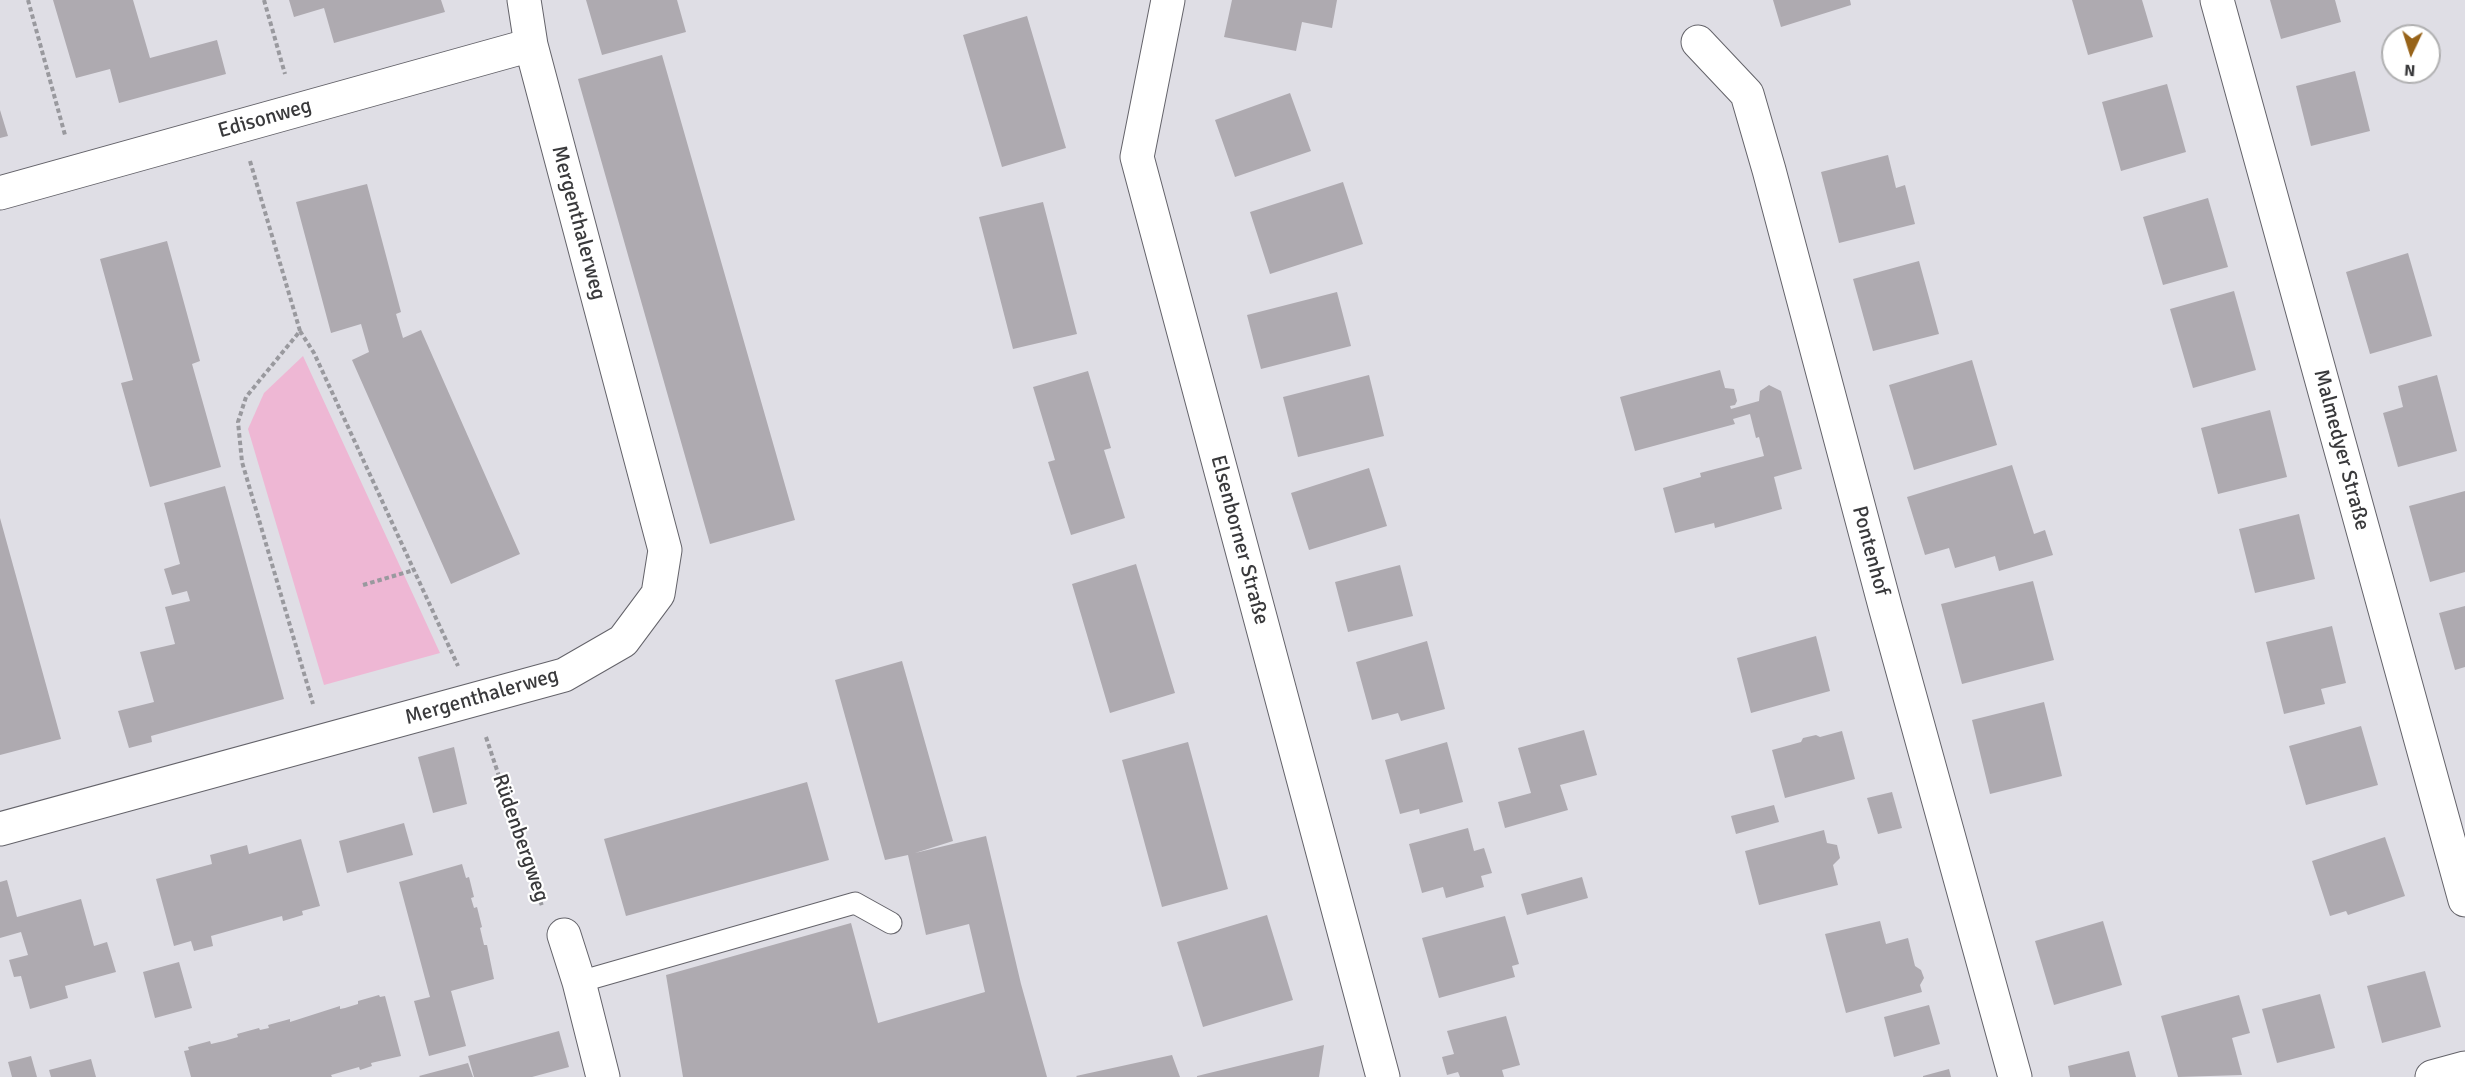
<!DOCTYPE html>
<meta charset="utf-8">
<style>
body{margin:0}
#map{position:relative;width:2465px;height:1077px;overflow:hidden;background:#dfdee5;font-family:Signika,sans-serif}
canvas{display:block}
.north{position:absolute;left:2381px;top:24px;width:60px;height:60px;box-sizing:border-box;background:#fff;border:2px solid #b0b0b1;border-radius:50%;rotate:184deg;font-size:16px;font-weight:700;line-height:24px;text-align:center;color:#39393b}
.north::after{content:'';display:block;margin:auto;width:21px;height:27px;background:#976319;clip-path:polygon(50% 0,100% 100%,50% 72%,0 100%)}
</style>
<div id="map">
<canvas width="2465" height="1077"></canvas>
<div class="north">N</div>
</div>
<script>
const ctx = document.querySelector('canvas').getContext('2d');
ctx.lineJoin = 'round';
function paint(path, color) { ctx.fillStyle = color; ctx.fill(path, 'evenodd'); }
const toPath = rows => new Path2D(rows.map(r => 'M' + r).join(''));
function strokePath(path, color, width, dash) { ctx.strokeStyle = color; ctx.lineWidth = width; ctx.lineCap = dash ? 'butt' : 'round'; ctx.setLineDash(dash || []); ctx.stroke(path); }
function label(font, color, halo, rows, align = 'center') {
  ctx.font = font + ' Signika,sans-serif'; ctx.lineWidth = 4.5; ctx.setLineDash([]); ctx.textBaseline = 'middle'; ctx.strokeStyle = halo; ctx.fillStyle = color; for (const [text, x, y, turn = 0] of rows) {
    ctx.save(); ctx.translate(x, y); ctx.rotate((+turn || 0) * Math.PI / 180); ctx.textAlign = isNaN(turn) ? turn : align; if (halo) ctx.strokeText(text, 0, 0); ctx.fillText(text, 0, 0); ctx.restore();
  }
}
paint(toPath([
 [303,356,440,653,324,685,248,429,264,393]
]), '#eeb7d4');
paint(toPath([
 [53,0,133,0,150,58,217,40,226,74,119,103,110,69,76,78],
 [289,0,441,0,445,12,334,43,324,8,294,17],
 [586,0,677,0,686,32,602,55],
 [1232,0,1337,0,1332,28,1302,22,1296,51,1224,37],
 [1773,0,1850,0,1851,5,1781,27],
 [2072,0,2142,0,2153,37,2088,55],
 [2270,0,2335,0,2341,22,2281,39],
 [1027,16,1066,148,1002,167,963,35],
 [662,55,795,520,710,544,578,79],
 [2355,71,2370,131,2311,146,2296,86],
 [2167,84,2186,152,2121,171,2102,102],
 [1290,93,1311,151,1235,177,1215,120],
 [0,110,8,136,0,138],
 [1888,155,1896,188,1905,185,1915,224,1839,243,1821,172],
 [1343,182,1363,244,1270,274,1250,212],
 [367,184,401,312,396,314,403,338,421,330,520,554,451,584,352,360,369,352,361,324,331,333,296,202],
 [2208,198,2228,267,2163,285,2143,217],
 [1043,202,1077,334,1013,349,979,217],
 [167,241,200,361,192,364,221,467,150,487,121,383,133,380,100,259],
 [2408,253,2432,336,2370,354,2346,272],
 [1919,261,1939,334,1873,351,1853,279],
 [2234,291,2256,370,2193,388,2170,309],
 [1337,292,1351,346,1261,369,1247,315],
 [1972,360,1997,445,1914,470,1889,385],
 [1720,370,1725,388,1734,389,1737,401,1735,405,1730,406,1731,409,1759,401,1760,391,1769,385,1781,391,1802,469,1774,477,1782,509,1715,528,1714,523,1675,533,1663,488,1701,477,1700,473,1764,456,1759,437,1756,438,1750,414,1733,419,1735,424,1635,451,1620,397],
 [1088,371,1111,448,1104,450,1125,518,1071,535,1048,462,1055,460,1033,387],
 [1369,375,1384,436,1298,457,1283,397],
 [2437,375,2457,451,2398,467,2383,413,2403,407,2398,386],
 [2270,410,2287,477,2218,494,2201,428],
 [2012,465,2034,534,2045,530,2053,555,1999,571,1995,556,1955,568,1949,548,1925,555,1907,497],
 [1369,468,1387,526,1309,550,1291,493],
 [225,486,284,699,151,736,152,742,129,748,118,711,154,702,140,652,175,644,165,607,190,601,187,591,172,595,164,569,180,564,164,503],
 [2465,491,2465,572,2430,582,2409,506],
 [2299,514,2315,579,2255,593,2239,529],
 [0,518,61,739,0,755],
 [1136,564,1175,693,1110,713,1072,584],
 [1400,565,1413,616,1348,632,1335,582],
 [2033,581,2054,660,1962,684,1941,604],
 [2465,606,2465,667,2455,670,2439,613],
 [2332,626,2346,683,2321,689,2325,704,2284,714,2266,642],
 [1816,636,1830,691,1751,713,1737,658],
 [1427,641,1445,709,1401,721,1398,713,1372,720,1356,662],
 [902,661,953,841,915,853,986,836,1021,984,1047,1077,683,1077,666,975,851,923,878,1023,985,992,969,924,926,935,908,855,885,860,835,680],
 [2044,702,2062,776,1990,794,1972,720],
 [2361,726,2378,785,2306,805,2289,746],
 [1584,730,1597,775,1560,785,1568,810,1505,828,1498,802,1531,793,1518,748],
 [1842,731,1855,779,1785,798,1772,750,1801,742,1803,738,1816,735,1820,737],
 [1188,742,1228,889,1162,907,1122,760],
 [1447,742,1463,802,1420,814,1419,809,1400,814,1385,760],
 [454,747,467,804,433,813,418,757],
 [807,782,829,860,626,916,604,839],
 [1892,792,1902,828,1878,834,1867,798],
 [1774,805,1779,822,1736,834,1731,816],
 [404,823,413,855,347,873,339,841],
 [1468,828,1474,851,1484,848,1492,873,1481,876,1484,887,1446,898,1443,887,1422,893,1409,844],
 [1824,830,1827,843,1837,845,1840,858,1833,865,1838,885,1759,905,1745,851],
 [2385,837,2405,896,2348,915,2346,911,2330,916,2312,861],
 [301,839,320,906,302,911,303,915,283,921,282,916,211,936,213,946,194,951,191,941,174,946,156,879,212,864,210,855,247,845,249,854],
 [462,864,466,878,469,877,474,897,471,898,474,908,477,907,482,927,480,928,484,945,487,945,494,979,451,991,466,1046,429,1056,414,1001,430,997,399,882],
 [1582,877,1588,898,1527,915,1521,894],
 [7,880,17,917,81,899,94,946,107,942,116,972,65,986,68,998,30,1009,21,976,14,977,9,960,28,955,21,932,0,938,0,882],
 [1267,915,1293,1000,1203,1027,1177,942],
 [1505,916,1519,964,1512,966,1515,977,1439,998,1422,938],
 [1880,921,1886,944,1908,938,1915,966,1921,970,1924,978,1920,985,1922,992,1846,1013,1825,934],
 [2103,921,2122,985,2054,1005,2035,941],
 [179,962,192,1008,155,1018,143,972],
 [2425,971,2441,1027,2382,1043,2367,986],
 [2320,994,2335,1048,2277,1063,2262,1009],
 [379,995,380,997,385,996,401,1056,371,1063,372,1066,360,1070,359,1067,331,1075,332,1077,191,1077,184,1051,189,1050,188,1047,210,1041,211,1044,224,1041,238,1037,237,1034,259,1028,260,1030,269,1028,268,1025,290,1019,290,1022,340,1006,340,1009,345,1008,358,1004,358,1001],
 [2239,995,2250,1033,2232,1038,2242,1075,2178,1077,2161,1016],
 [1929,1005,1940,1044,1894,1057,1884,1017],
 [1506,1016,1520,1065,1502,1070,1504,1077,1460,1077,1458,1072,1447,1075,1442,1057,1454,1054,1447,1031],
 [559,1031,569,1067,532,1077,474,1077,468,1056],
 [1324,1045,1319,1077,1197,1077,1197,1076],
 [2129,1051,2136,1077,2070,1077,2068,1066],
 [1172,1055,1180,1077,1077,1077,1076,1076],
 [31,1056,37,1077,12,1077,8,1062],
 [91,1059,96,1077,51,1077,49,1070],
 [468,1063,473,1077,420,1077,419,1076],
 [1949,1069,1951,1077,1923,1077,1923,1076]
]), '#aeaab0');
const service = toPath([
 [579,982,855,903,891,923]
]);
const minor = toPath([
 [1168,0,1137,157,1383,1077],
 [2217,0,2465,900],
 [1698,42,1747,94,1769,170,1886,610,2015,1077],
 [0,193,531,45],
 [0,829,564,675,623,641,658,594,665,550,531,45,524,0],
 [564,935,579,982,603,1077],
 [2432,1077,2465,1068]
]);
strokePath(service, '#64636a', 23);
strokePath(minor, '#64636a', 35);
strokePath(toPath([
 [28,0,65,135],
 [264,0,285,74],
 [250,161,300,331,246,397,238,422,242,462,313,704],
 [300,331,314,353,458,666],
 [363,585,414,570],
 [486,737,542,906]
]), '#99999e', 4, [4.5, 3]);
strokePath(service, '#fff', 21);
strokePath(minor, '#fff', 33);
label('21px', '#39393b', '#fff', [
 ["Edisonweg",265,119,-16],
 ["Mergenthalerweg",578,223,75],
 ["Malmedyer Straße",2341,450,75],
 ["Elsenborner Straße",1239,540,75],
 ["Pontenhof",1870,551,75],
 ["Mergenthalerweg",482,697,-16],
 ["Rüdenbergweg",520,838,71]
]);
</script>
